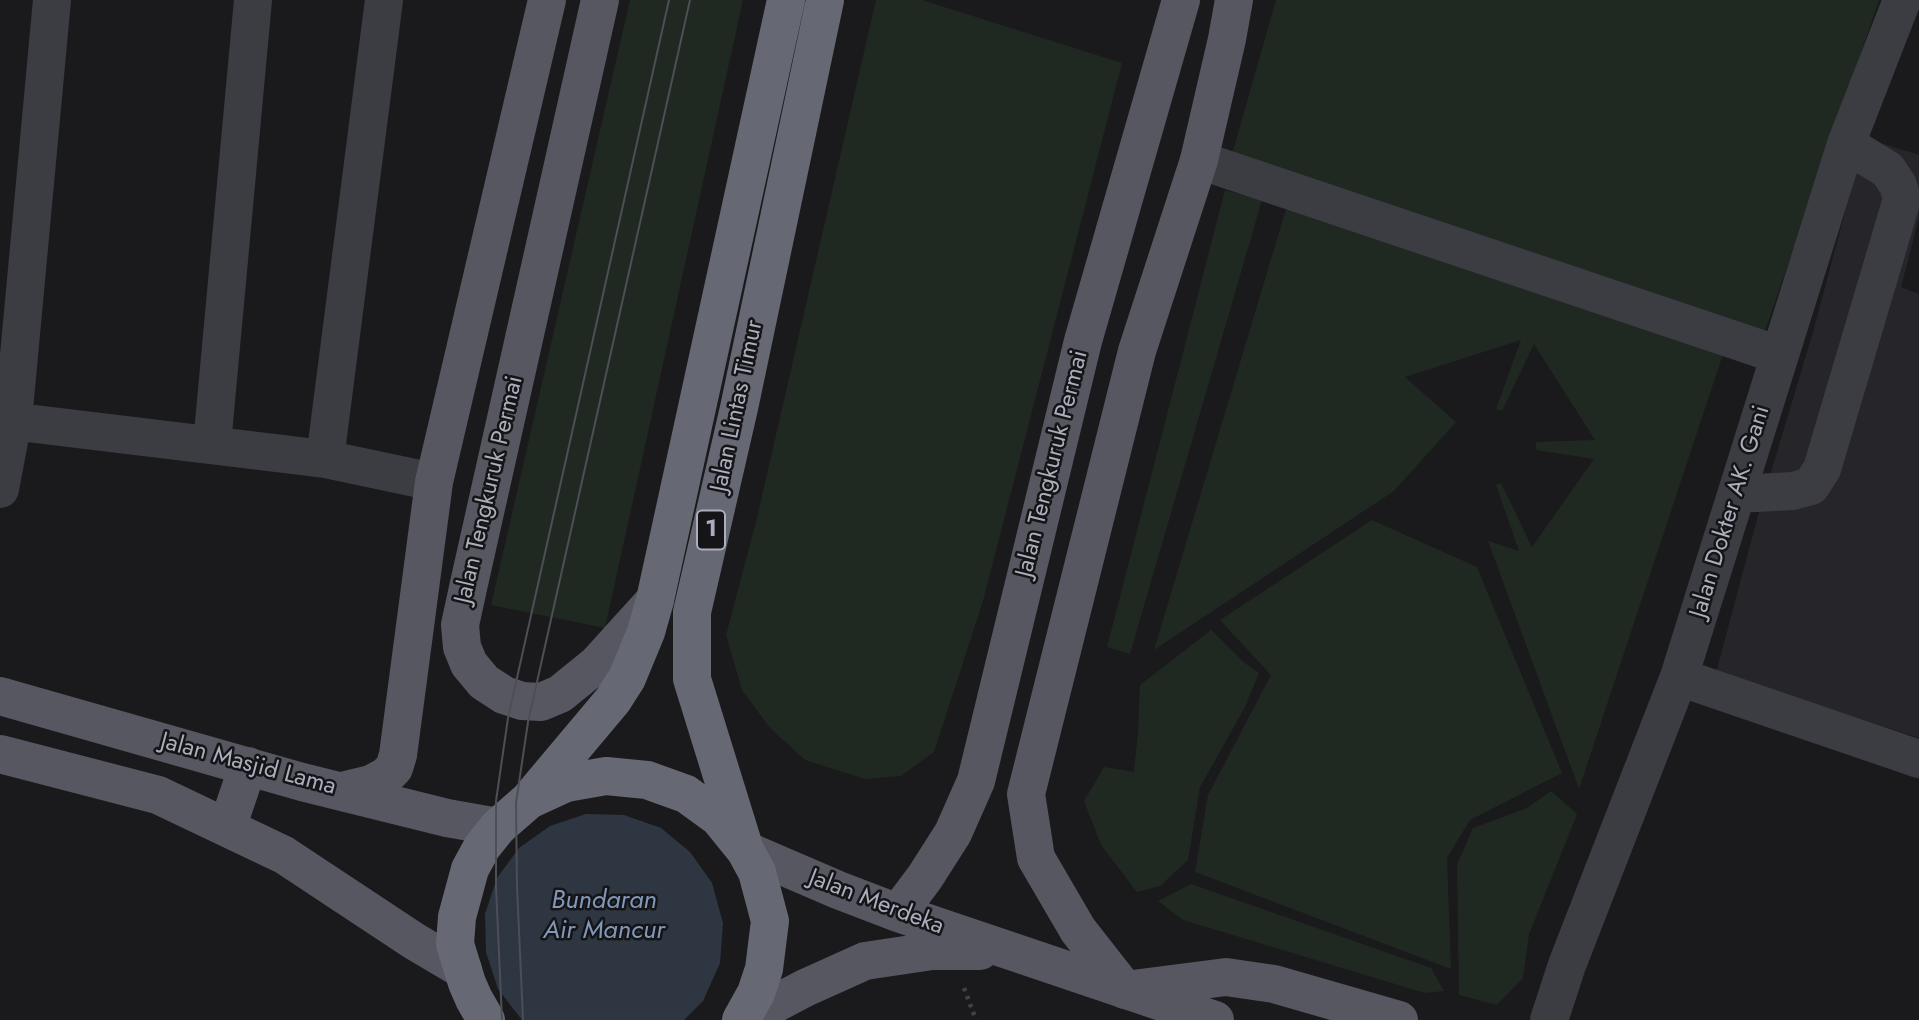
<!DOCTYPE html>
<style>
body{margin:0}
canvas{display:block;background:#1a191c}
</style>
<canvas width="1919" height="1020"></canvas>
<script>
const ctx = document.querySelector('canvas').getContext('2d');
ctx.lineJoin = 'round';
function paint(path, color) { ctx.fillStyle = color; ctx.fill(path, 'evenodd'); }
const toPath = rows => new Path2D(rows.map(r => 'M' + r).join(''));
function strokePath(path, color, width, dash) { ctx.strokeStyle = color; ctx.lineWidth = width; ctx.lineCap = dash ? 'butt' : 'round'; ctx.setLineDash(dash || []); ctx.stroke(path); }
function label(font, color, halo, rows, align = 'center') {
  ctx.font = font + ' Jost,sans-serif'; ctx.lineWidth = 5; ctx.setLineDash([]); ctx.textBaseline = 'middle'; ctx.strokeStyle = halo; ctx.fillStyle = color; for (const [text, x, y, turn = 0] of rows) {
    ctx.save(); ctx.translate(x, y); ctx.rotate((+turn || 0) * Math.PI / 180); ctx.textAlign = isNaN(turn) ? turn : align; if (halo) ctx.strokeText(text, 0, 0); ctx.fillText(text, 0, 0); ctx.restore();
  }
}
paint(toPath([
 [1865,138,1919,155,1919,218,1901,287,1919,294,1919,738,1716,673,1759,512,1813,332]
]), '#262529');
paint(toPath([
 [630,0,743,0,605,628,491,605],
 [876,0,922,0,1122,63,983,601,934,752,901,776,865,779,805,760,770,728,742,690,726,635,756,522],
 [1276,0,1879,0,1764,334,1231,158],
 [1225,190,1262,200,1130,654,1107,647],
 [1287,206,1724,351,1579,789,1488,541,1519,551,1496,485,1501,483,1532,547,1594,459,1536,450,1536,442,1595,440,1534,344,1502,411,1496,409,1521,340,1405,377,1456,422,1394,491,1154,650],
 [1372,520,1477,567,1562,773,1470,820,1447,858,1451,969,1195,872,1208,795,1271,675,1220,620],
 [1211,630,1246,664,1259,673,1245,707,1200,787,1188,860,1160,886,1137,892,1101,845,1084,801,1104,767,1134,772,1138,732,1140,685],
 [1551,791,1577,814,1529,934,1523,978,1497,1005,1459,995,1457,865,1473,828,1527,808],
 [1191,884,1431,968,1444,991,1425,993,1183,920,1158,901]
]), '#1f2821');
paint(toPath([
 [586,814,624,815,661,828,690,852,712,883,723,923,720,963,703,1001,684,1020,522,1020,498,989,486,952,485,914,497,878,519,848,550,826]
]), '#2e3741');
strokePath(toPath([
 [964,988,976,1020]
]), '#404148', 4.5, [3.5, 5]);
strokePath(toPath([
 [1199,160,1779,355],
 [13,420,27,423,325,459,434,482],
 [212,444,253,0],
 [325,459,384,0],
 [0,489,13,420,52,0],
 [1737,494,1793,491,1811,486,1822,469,1902,199,1898,185,1888,170,1846,144],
 [1679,677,1919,759],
 [1549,1020,1567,965,1679,677,1846,144,1902,0]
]), '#3c3c43', 38);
strokePath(toPath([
 [600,0,468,588,460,625,462,647,469,664,484,682,504,695,522,701,541,702,560,694,597,664,655,600],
 [1234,0,1227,39,1199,160,1137,351,1026,794,1036,858,1078,930,1125,990,1226,977,1274,984,1399,1020],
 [0,696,302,782,447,818,498,827],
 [0,754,158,795,284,855,414,941,463,970],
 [342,791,371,784,386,776,394,768,398,755,434,482,547,0],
 [227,828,248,766],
 [745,850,838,890,898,913,1215,1020],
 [898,913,925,877,953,833,976,781,1083,341,1181,0],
 [749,1020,763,1010,805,988,865,961,932,951,980,951]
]), '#565760', 38);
strokePath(toPath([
 [529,800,613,700,627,678,646,632,655,600,786,0],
 [745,850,692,679,692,612,739,408,825,0],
 [486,1020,474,999,467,983,455,944,457,917,470,869,482,847,498,827,529,800,566,783,606,776,647,780,686,794,719,818,745,850,757,872,770,921,764,969,756,993,741,1020]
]), '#666873', 38);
strokePath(toPath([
 [502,1020,496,887,496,801,508,718,669,0],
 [523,1020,517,886,516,803,528,722,690,0]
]), '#4d4e56', 2);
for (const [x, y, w] of [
 [711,530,28]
]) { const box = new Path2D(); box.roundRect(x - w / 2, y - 19.5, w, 39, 5); ctx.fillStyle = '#151417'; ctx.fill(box); strokePath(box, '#abaebc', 2); }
label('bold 23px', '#abaebc', null, [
 ["1",711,530]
]);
label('24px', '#abaebc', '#151417', [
 ["Jalan Lintas Timur",738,406,-78],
 ["Jalan Tengkuruk Permai",1053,464,-76],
 ["Jalan Tengkuruk Permai",490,490,-77],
 ["Jalan Dokter AK. Gani",1731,512,-73],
 ["Jalan Masjid Lama",248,765,15],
 ["Jalan Merdeka",876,903,21]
]);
label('italic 26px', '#8098b9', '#151417', [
 ["Bundaran",604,902],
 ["Air Mancur",604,932]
]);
</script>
